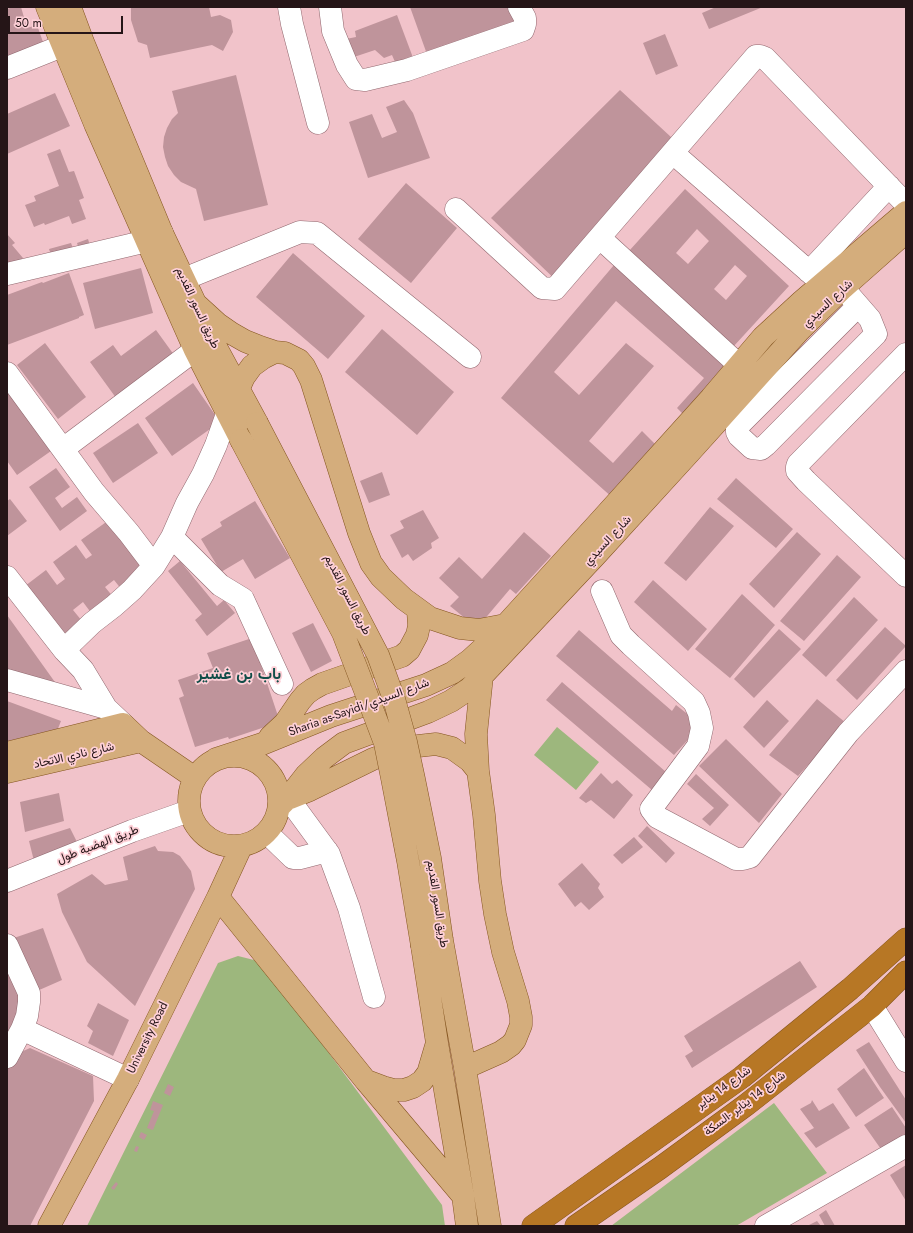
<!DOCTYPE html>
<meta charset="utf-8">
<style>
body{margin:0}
#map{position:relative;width:913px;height:1233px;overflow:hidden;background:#f1c3ca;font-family:Jost,sans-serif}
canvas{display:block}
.frame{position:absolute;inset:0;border:8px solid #251517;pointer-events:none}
.scale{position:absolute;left:8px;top:16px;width:115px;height:18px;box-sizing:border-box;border:2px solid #251517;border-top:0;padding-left:5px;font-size:12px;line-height:14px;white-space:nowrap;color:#251517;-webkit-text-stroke:3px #fed0d7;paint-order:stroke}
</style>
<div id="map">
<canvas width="913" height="1233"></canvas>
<div class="frame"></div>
<div class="scale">50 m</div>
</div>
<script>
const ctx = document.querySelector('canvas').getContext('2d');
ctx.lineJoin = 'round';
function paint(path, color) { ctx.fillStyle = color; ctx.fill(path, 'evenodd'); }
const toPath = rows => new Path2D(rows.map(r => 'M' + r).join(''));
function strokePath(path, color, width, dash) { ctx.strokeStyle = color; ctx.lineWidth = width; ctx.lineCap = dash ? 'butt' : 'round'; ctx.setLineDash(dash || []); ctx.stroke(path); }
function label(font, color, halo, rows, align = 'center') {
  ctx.font = font + ' Jost,Vazirmatn,sans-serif'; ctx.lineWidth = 3.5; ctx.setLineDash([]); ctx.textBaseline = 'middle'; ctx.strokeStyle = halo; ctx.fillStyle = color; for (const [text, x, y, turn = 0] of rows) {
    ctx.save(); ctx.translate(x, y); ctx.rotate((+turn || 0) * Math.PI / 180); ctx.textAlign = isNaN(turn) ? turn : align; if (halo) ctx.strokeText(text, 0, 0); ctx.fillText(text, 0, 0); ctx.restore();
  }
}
paint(toPath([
 [557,727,599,762,576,790,534,755],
 [238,956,254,960,270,974,442,1205,445,1226,87,1226,218,963],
 [774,1103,827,1173,736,1226,611,1226]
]), '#9db77d');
paint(toPath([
 [13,7,21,7,27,28,37,25,43,42,8,60,7,54,7,9],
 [131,7,209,7,211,17,220,15,231,20,233,32,223,51,212,45,150,58,147,45,138,42,131,20],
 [410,7,509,7,516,24,428,57],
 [716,7,763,7,709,29,702,13],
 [397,15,415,63,398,69,392,55,384,58,375,50,354,57,346,39,356,37,355,31],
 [665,34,678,66,656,75,643,43],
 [236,75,268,205,204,221,196,189,181,182,174,175,168,166,165,157,163,147,164,137,167,128,172,119,178,113,172,91],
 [620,90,684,149,562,286,491,218],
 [55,93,70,126,7,154,7,114],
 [404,100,413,113,430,158,368,178,349,122,372,114,382,138,397,132,386,107],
 [60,149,69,172,74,171,84,198,79,200,86,219,72,224,69,216,45,225,44,223,34,227,25,205,36,201,34,196,59,186,47,154],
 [406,183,457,228,411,283,358,239],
 [685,189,789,286,733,347,629,251],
 [697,229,709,241,688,264,676,253],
 [735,265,747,276,726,300,714,289],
 [7,234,15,243,12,245,23,258,7,270],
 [88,239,91,249,80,252,77,243],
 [71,243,74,251,52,258,49,249],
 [293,253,365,316,328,359,256,297],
 [614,265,732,368,686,417,677,408,704,378,616,301,554,372,579,395,626,343,654,366,589,441,613,463,642,431,659,448,614,499,501,398],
 [141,268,153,313,95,329,83,283],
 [69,273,84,315,79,317,79,318,7,345,7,295,42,282,43,283],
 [382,329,454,392,417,435,345,372],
 [156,330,177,359,119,402,90,362,113,345,121,356],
 [45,343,86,397,58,419,17,365],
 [193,383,220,422,172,456,145,418],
 [9,392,51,451,17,475,7,461,7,393],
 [138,423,158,453,113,483,93,453],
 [56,468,70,487,55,498,62,508,77,497,87,511,60,531,29,487],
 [382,472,390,495,369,503,360,481],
 [736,478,793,529,776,548,717,499],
 [10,499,27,521,7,536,7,501],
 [255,501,290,558,255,579,243,559,221,572,201,539,222,526,220,522],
 [710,507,734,526,686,581,664,563],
 [423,510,439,538,431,543,432,548,413,561,408,554,402,558,390,535,404,528,400,521],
 [109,520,146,572,122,590,114,580,105,587,114,598,92,614,83,602,73,610,82,621,61,636,25,586,46,570,57,585,65,579,53,562,76,545,86,559,92,555,81,540],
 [524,532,551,556,516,594,510,589,477,628,450,606,459,597,439,578,459,557,482,579],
 [797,532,821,554,774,608,749,584],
 [837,555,861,577,804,641,780,621],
 [180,561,217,606,224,600,235,613,207,636,195,620,202,614,168,571],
 [653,580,707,629,688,651,634,602],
 [742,594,775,625,730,678,695,649],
 [854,597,878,620,826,677,802,655],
 [7,615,62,692,7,673],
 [313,623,332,661,311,672,292,633],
 [885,627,906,646,857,700,836,680],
 [779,629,801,649,754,698,734,679],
 [579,630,672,711,676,705,695,720,690,728,695,732,674,755,556,656],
 [252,638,280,722,229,739,228,737,195,747,179,698,184,696,178,680,213,668,207,653],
 [562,682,666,772,652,790,546,700],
 [817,699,846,723,798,776,769,755],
 [767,700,789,721,764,748,743,727],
 [7,701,61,721,53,741,7,752],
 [726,739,782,794,759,823,699,766],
 [601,773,612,784,617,780,633,795,614,819,591,800,586,803,579,798],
 [696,774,729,805,710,826,702,819,714,808,687,784],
 [59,793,64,821,25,832,20,802],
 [647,826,675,853,666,863,638,836],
 [70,828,80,848,35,865,29,841],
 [634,837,643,847,622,864,613,855],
 [155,846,158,851,173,852,180,856,191,871,195,889,135,1006,87,962,62,912,57,894,92,874,105,885,128,880,123,857],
 [582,863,600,884,598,888,604,897,589,910,581,902,575,907,558,884],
 [43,928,62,980,37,991,11,939],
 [800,961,817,987,692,1068,685,1056,693,1051,684,1036],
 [11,973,25,1006,7,1040,7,975],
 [98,1003,129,1020,113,1056,88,1043,93,1031,87,1026],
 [869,1042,906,1100,906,1123,880,1087,856,1050],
 [30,1048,93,1076,94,1101,30,1226,7,1226,7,1066,12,1056],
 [864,1068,884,1098,856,1117,837,1089],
 [168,1084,174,1087,170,1096,164,1093],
 [812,1100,819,1111,833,1103,850,1128,816,1148,804,1133,814,1128,800,1109,811,1103],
 [153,1101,163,1105,153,1130,147,1128,154,1111,150,1110],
 [892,1107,906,1128,906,1136,883,1152,864,1125],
 [141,1132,147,1135,144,1140,139,1137],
 [136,1146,139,1147,137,1152,134,1151],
 [906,1165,906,1201,890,1175],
 [116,1182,118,1184,114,1190,111,1188],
 [826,1210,835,1226,825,1226,819,1215],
 [817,1221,821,1226,807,1226]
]), '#bf949b');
const minor = toPath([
 [289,7,292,24,318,123],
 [330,7,333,31,347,65,356,79,365,80,407,70,523,30,525,24,525,18,519,7],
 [7,68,62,46],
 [673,153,822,283],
 [456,209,542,288,555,289,756,56,760,56,765,58,906,204],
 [600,238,752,377],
 [809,272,889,186],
 [7,274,147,241,162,233],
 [184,279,300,232,317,233,470,357],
 [843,288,870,319,876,334,766,445,761,449,752,448,739,436,737,432,737,427,858,306],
 [906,354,798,464,797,467,797,471,806,481,906,576],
 [7,373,94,492,129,533,154,566],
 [63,449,195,350],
 [172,537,220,585,243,599,282,684],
 [7,577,64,650,83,670,106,708,123,724],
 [602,591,621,635,631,645,694,702,699,713,702,728,698,746,651,809,657,817,736,859,743,859,750,857,848,733,906,671],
 [64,650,92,623,114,606,132,590,154,566,172,537,187,503,203,474,216,445,227,414],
 [7,680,106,708],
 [288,798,329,854,349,908,374,997],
 [267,833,293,858,300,858,327,851],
 [7,881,132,831,189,811],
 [7,945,29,993,29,1002,27,1016,22,1029,7,1057],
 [872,1006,906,1061],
 [22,1029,128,1079],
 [766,1226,906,1146]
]);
const major = toPath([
 [47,7,95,124,195,350,241,440],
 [70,7,83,42,162,233,217,349,257,423],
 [195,303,218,324,231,333,245,341,260,347,275,352,285,353,299,360,304,366,311,380,359,533,371,563,381,577,404,599,430,618,460,628,479,630,505,625],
 [234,399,244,377,252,366,263,358,275,352],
 [270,737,285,723,300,701,306,694,313,689,322,684,402,656,409,650,417,635,419,626,418,610],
 [7,753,123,724,141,741,195,778],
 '189 801a45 45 0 1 1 90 0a45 45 0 1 1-90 0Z',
 [216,759,262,744,331,716,426,685,452,673,470,660,492,640,601,520,711,398,763,337,802,301,906,212],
 [7,772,141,741],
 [290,798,310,790,373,759,398,750,418,746,436,744,452,748,470,761,478,771],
 [280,806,288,798,306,775,324,758,344,743,428,712,451,701,469,689,482,676,595,556,690,452,799,331,843,288,906,232],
 [218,897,366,1081,463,1196],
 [442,940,465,1068,490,1226],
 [422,946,437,1043,463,1196,467,1226],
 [465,1068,501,1052,511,1045,515,1040,521,1025,521,1017,518,1001,503,952,495,914,490,881,484,815,478,771,476,734,482,676],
 [367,1081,383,1087,394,1090,404,1090,413,1087,422,1081,428,1073,436,1046],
 [49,1226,128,1079,218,897,241,847]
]);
const highway = toPath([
 [533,1226,742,1077,850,989,906,939],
 [576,1226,660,1168,746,1105,872,1006,906,972]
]);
strokePath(minor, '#91686f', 23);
strokePath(major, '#845520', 23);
strokePath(highway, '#845520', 23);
strokePath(minor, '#fff', 22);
strokePath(major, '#d4ad7c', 22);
strokePath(highway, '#b77725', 22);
const majorBridge = toPath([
 [257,423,378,655,394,699,406,742,414,779,430,858,442,940],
 [241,440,343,633,374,714,385,743,392,778,408,861,422,946]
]);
strokePath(majorBridge, '#845520', 23, []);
strokePath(majorBridge, '#d4ad7c', 22);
label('12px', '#251517', '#fed0d7', [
 ["شارع السيدي",828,304,-43],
 ["طريق السور القديم",197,308,65],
 ["شارع السيدي",608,541,-47],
 ["طريق السور القديم",347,595,63],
 ["Sharia as-Sayidi/شارع السيدي",359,708,-20],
 ["شارع نادي الاتحاد",74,756,-13],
 ["طريق الهضبة طول",98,845,-21],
 ["طريق السور القديم",437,904,81],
 ["University Road",148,1038,-64],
 ["شارع 14 يناير",724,1088,-36],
 ["شارع 14 يناير -السكة",745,1104,-37]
]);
label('bold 16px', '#114e49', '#fed0d7', [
 ["باب بن غشير",239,675]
]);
</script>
